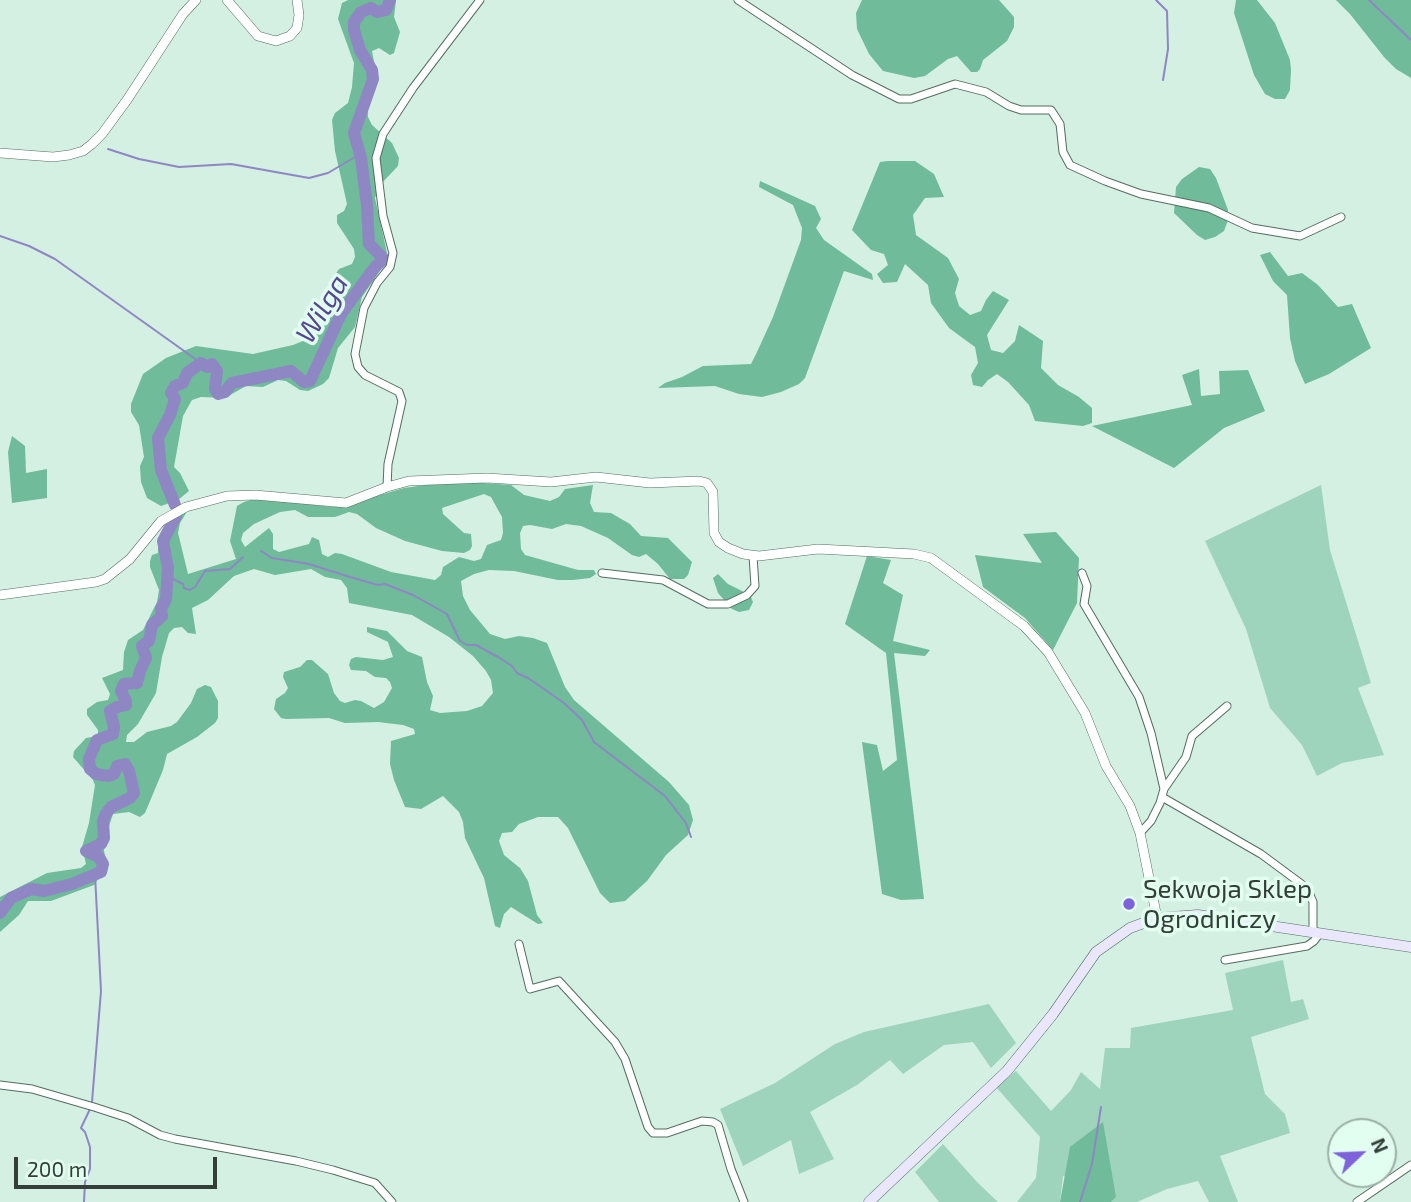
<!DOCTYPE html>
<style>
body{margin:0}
#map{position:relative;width:1411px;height:1202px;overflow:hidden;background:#d4f0e3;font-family:"Exo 2",sans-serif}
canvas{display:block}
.north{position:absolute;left:1327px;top:1118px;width:70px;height:70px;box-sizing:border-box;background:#e1fef0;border:2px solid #9bb1a7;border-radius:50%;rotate:67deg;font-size:19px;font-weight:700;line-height:28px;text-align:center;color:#333e39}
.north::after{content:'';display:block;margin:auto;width:24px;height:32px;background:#7e62dc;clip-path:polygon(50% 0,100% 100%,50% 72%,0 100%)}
.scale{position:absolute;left:14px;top:1157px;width:203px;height:32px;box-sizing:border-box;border:4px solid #333e39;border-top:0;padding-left:9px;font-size:21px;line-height:24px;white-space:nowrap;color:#333e39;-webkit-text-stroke:5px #e1fef0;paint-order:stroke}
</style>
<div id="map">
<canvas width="1411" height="1202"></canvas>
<div class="north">N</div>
<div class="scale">200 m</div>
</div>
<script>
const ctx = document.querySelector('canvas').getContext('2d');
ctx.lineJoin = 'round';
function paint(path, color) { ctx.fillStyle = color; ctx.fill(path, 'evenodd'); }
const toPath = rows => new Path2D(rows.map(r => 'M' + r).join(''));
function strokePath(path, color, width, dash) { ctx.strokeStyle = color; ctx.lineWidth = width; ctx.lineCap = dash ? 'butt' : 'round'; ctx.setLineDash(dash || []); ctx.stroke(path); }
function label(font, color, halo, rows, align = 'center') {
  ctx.font = font + ' "Exo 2",sans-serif'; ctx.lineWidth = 7; ctx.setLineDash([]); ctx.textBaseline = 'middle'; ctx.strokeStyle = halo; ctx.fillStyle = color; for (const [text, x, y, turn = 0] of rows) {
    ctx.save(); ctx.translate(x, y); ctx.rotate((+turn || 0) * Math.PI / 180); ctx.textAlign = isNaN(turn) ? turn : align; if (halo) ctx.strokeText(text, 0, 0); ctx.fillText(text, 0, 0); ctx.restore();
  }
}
paint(toPath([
 [1321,485,1330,550,1371,683,1358,688,1384,755,1342,763,1317,776,1302,745,1270,708,1246,629,1205,541],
 [1283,960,1291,1002,1303,999,1309,1019,1251,1037,1265,1094,1285,1114,1290,1133,1220,1156,1238,1202,1209,1202,1198,1181,1167,1189,1137,1202,1111,1202,1116,1197,1063,1176,1060,1202,1017,1202,1036,1178,1040,1137,996,1087,1016,1071,1051,1111,1071,1090,1081,1072,1100,1089,1105,1048,1130,1048,1131,1028,1233,1010,1225,973],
 [989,1004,1016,1043,991,1068,973,1042,944,1045,903,1074,890,1060,857,1085,810,1112,834,1159,799,1174,791,1140,743,1166,720,1109,775,1083,835,1044,864,1032],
 [943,1144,977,1182,998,1202,939,1202,915,1172]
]), '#9fd4bc');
paint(toPath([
 [348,0,396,0,394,17,400,32,394,53,390,55,379,48,372,51,377,77,373,93,367,100,368,117,372,125,392,143,399,158,398,166,380,185,375,198,387,253,384,265,362,297,355,327,338,348,329,378,323,384,308,391,300,390,286,381,278,380,263,387,246,386,225,398,201,397,192,400,183,416,174,467,180,473,189,491,178,500,161,506,147,498,141,482,140,466,144,457,139,425,131,412,131,404,143,374,166,358,196,346,253,354,293,345,308,339,314,334,332,308,335,275,339,269,352,264,355,257,354,249,337,223,337,215,344,211,347,204,335,151,332,120,335,113,348,103,352,87,354,63,338,19,342,3],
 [862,0,999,0,1014,17,1014,27,1007,41,983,60,980,69,977,72,971,72,957,56,948,59,925,76,914,78,883,71,869,54,857,29,856,13],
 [1236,0,1257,0,1275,23,1290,60,1291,70,1290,90,1285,99,1275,99,1265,94,1254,75,1234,13],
 [1336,0,1411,0,1411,78,1396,69,1384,57,1350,14],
 [888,161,915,161,934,174,944,197,925,198,913,215,916,235,948,258,959,279,955,293,959,306,970,315,981,311,986,300,993,291,1009,300,987,335,991,350,1003,353,1015,341,1019,325,1043,341,1041,368,1058,385,1079,397,1092,408,1092,423,1083,426,1035,421,1029,405,1008,382,997,374,988,380,982,387,973,385,971,375,978,363,975,347,949,328,931,303,928,285,905,264,897,282,883,283,877,274,888,265,884,254,871,250,852,230,880,162],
 [1199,167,1210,169,1216,178,1228,210,1228,220,1224,231,1215,237,1205,240,1197,235,1174,213,1176,187,1182,179],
 [760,181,815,206,821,219,816,228,824,240,872,274,873,280,844,271,805,378,799,384,781,392,762,397,739,394,715,386,658,388,665,383,682,377,703,366,751,364,757,352,773,317,801,240,802,228,793,205,759,187],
 [1270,252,1288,276,1302,273,1318,285,1338,307,1352,304,1371,348,1329,374,1305,384,1295,361,1290,338,1287,295,1273,281,1260,255],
 [1199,369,1201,396,1220,394,1219,371,1248,370,1265,411,1224,428,1174,468,1092,426,1192,405,1182,375],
 [12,436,25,446,26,473,47,469,47,498,12,503,8,452],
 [455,481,511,485,524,495,550,501,559,497,565,489,593,485,590,503,594,512,611,513,630,524,641,536,668,538,692,562,688,575,684,579,670,579,658,564,646,554,639,557,632,555,608,538,581,526,566,524,552,529,530,525,523,526,520,533,521,549,525,555,578,570,594,570,596,574,590,578,573,580,558,580,514,571,489,570,474,574,461,581,463,596,470,610,490,634,505,639,519,636,533,638,547,643,565,687,574,700,669,782,689,805,693,820,688,835,666,855,647,881,625,901,610,903,600,893,568,828,558,817,538,817,519,824,512,832,502,833,499,841,504,855,520,868,528,881,537,915,543,923,538,924,511,907,504,914,500,928,495,926,484,878,465,838,463,822,459,812,443,796,421,809,405,807,394,780,390,764,391,741,415,734,414,729,403,725,378,722,345,723,329,718,286,719,281,718,274,709,276,699,285,693,288,688,283,677,284,672,300,667,307,660,312,660,328,674,334,693,340,701,345,703,355,700,361,701,374,708,384,702,392,688,390,682,386,678,375,677,366,671,351,670,349,665,351,659,356,657,383,660,393,657,388,642,367,632,367,627,387,631,407,651,422,657,427,682,433,696,430,710,440,713,467,711,482,706,493,693,491,680,486,671,473,656,449,637,412,615,349,603,347,588,341,580,325,577,311,569,275,575,254,569,234,576,208,600,192,608,196,634,188,633,182,627,174,628,169,633,162,657,156,693,138,724,127,735,126,742,134,742,147,732,171,726,177,722,191,703,197,689,205,685,211,687,218,701,218,718,215,723,197,737,167,754,163,770,145,813,140,817,129,812,113,814,103,845,107,867,94,885,51,901,28,901,19,915,0,932,0,897,47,873,81,868,86,864,82,847,89,823,95,785,93,780,73,757,74,751,86,738,98,736,98,730,87,715,87,709,97,702,108,700,110,694,102,678,123,670,124,652,128,640,143,630,157,602,159,590,150,567,150,561,152,555,158,553,158,541,163,530,171,521,188,510,180,523,178,533,188,574,236,559,230,541,237,506,244,502,257,498,332,507,346,505,404,488],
 [484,494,491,497,502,517,503,533,501,540,487,545,481,559,474,561,459,557,443,567,441,575,435,580,391,572,342,554,335,553,328,557,322,554,319,540,312,537,309,544,279,552,273,549,273,534,269,528,245,547,241,540,243,533,254,524,280,512,295,510,308,517,335,517,349,512,357,514,376,528,405,541,442,551,464,553,470,550,472,546,471,534,464,533,443,514,442,508],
 [1056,532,1079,558,1077,603,1053,650,1025,618,983,587,975,555,1042,563,1023,534],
 [867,556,891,560,883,583,903,595,893,641,930,650,925,656,894,653,924,899,901,900,882,894,862,742,877,745,883,771,897,760,886,653,845,624],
 [718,574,728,584,750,595,753,602,749,610,739,612,732,609,718,593,713,578],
 [1103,1122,1116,1197,1111,1202,1060,1202,1070,1147]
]), '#6fbb9a');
strokePath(toPath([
 [1156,0,1167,11,1168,49,1163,80],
 [1369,0,1411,40],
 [108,149,139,159,179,167,231,164,309,178,328,173,360,154],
 [0,236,29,246,55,259,201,363],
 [261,551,272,558,309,564,350,577,378,585,385,584,413,595,447,614,460,641,467,645,476,645,498,657,512,666,517,673,528,678,564,703,582,720,594,742,665,796,686,823,691,837],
 [168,572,173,579,183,584,184,588,190,590,195,587,205,571,230,569,243,557],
 [92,1102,101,991,95,875],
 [84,1202,85,1182,90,1169,90,1147,85,1132,81,1128,90,1109],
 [1080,1202,1092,1164,1101,1107]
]), '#8f86c4', 2);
strokePath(toPath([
 [175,505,161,470,158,438,170,415,175,399,171,393,175,386,183,383,187,373,201,363,207,367,212,364,217,371,215,389,218,394,225,392,232,383,291,371,304,382,310,381,341,314,375,267,384,259,369,244,367,205,361,158,354,133,373,79,372,70,360,50,354,30,354,22,361,12,371,8,377,12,386,10,390,0],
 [0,913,11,898,31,889,44,891,72,884,101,872,103,864,99,857,86,851,101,844,104,838,103,821,105,815,111,807,130,798,134,793,129,771,125,764,117,766,114,774,108,776,96,774,90,769,89,759,97,740,113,734,114,727,110,711,117,707,126,705,126,701,121,691,124,684,137,683,140,671,146,658,142,646,149,641,152,625,162,616,161,609,166,599,168,568,163,541,176,516]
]), '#8f86c4', 12);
const minor = toPath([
 [738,0,852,75,899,99,911,99,955,84,986,92,1009,106,1021,110,1051,110,1060,124,1063,152,1070,165,1105,181,1141,194,1209,208,1252,228,1300,236,1341,217],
 [387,487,388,464,402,401,399,392,365,375,358,367,355,354,364,308,377,283,390,267,393,253,383,216,376,158,383,134,413,88,480,0],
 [602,573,663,580,708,604,728,604,747,595,755,586,753,556],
 [1082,573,1087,586,1084,604,1139,697,1151,733,1164,789,1160,803,1151,821,1140,833],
 [1164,789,1186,757,1192,736,1227,706],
 [1162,797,1261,854,1307,888,1313,902,1313,932],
 [519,944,530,989,559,981,615,1042,625,1059,648,1127,653,1133,667,1133,702,1121,713,1122,718,1125,731,1169,744,1202],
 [1225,960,1307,946,1314,941,1320,933],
 [0,1085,32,1089,94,1107,128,1118,160,1135,175,1139,296,1161,333,1170,375,1183,392,1202],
 [1357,1202,1411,1165]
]);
const tertiary = toPath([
 [227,0,258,36,276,41,290,36,297,28,299,15,297,0],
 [0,153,53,157,69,155,83,151,92,144,102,134,127,100,183,14,196,0],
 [0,595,96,582,105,579,130,559,161,521,186,507,227,496,255,495,346,503,387,487,409,481,487,478,551,482,596,477,650,483,699,481,707,483,713,492,714,533,719,542,728,548,743,554,759,556,818,549,914,554,931,558,1024,626,1048,652,1085,713,1106,766,1130,806,1140,833,1157,918]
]);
const secondary = toPath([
 [869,1202,1007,1071,1053,1014,1096,952,1130,928,1157,918,1198,915,1411,947]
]);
strokePath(minor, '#536d61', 9);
strokePath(tertiary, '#536d61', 10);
strokePath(secondary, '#536d61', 11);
strokePath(minor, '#fff', 7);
strokePath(tertiary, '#fff', 9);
strokePath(secondary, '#eae7fc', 10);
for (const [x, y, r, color] of [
 [1129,904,7,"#7e62dc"]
]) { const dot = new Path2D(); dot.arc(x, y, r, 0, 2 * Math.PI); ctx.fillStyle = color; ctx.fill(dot); strokePath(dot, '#e1fef0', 2.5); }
label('26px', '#333e39', '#e1fef0', [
 ["Sekwoja Sklep",1143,889],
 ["Ogrodniczy",1143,919]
], 'left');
label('italic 28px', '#574793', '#e1fef0', [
 ["Wilga",322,309,-59]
]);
</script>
